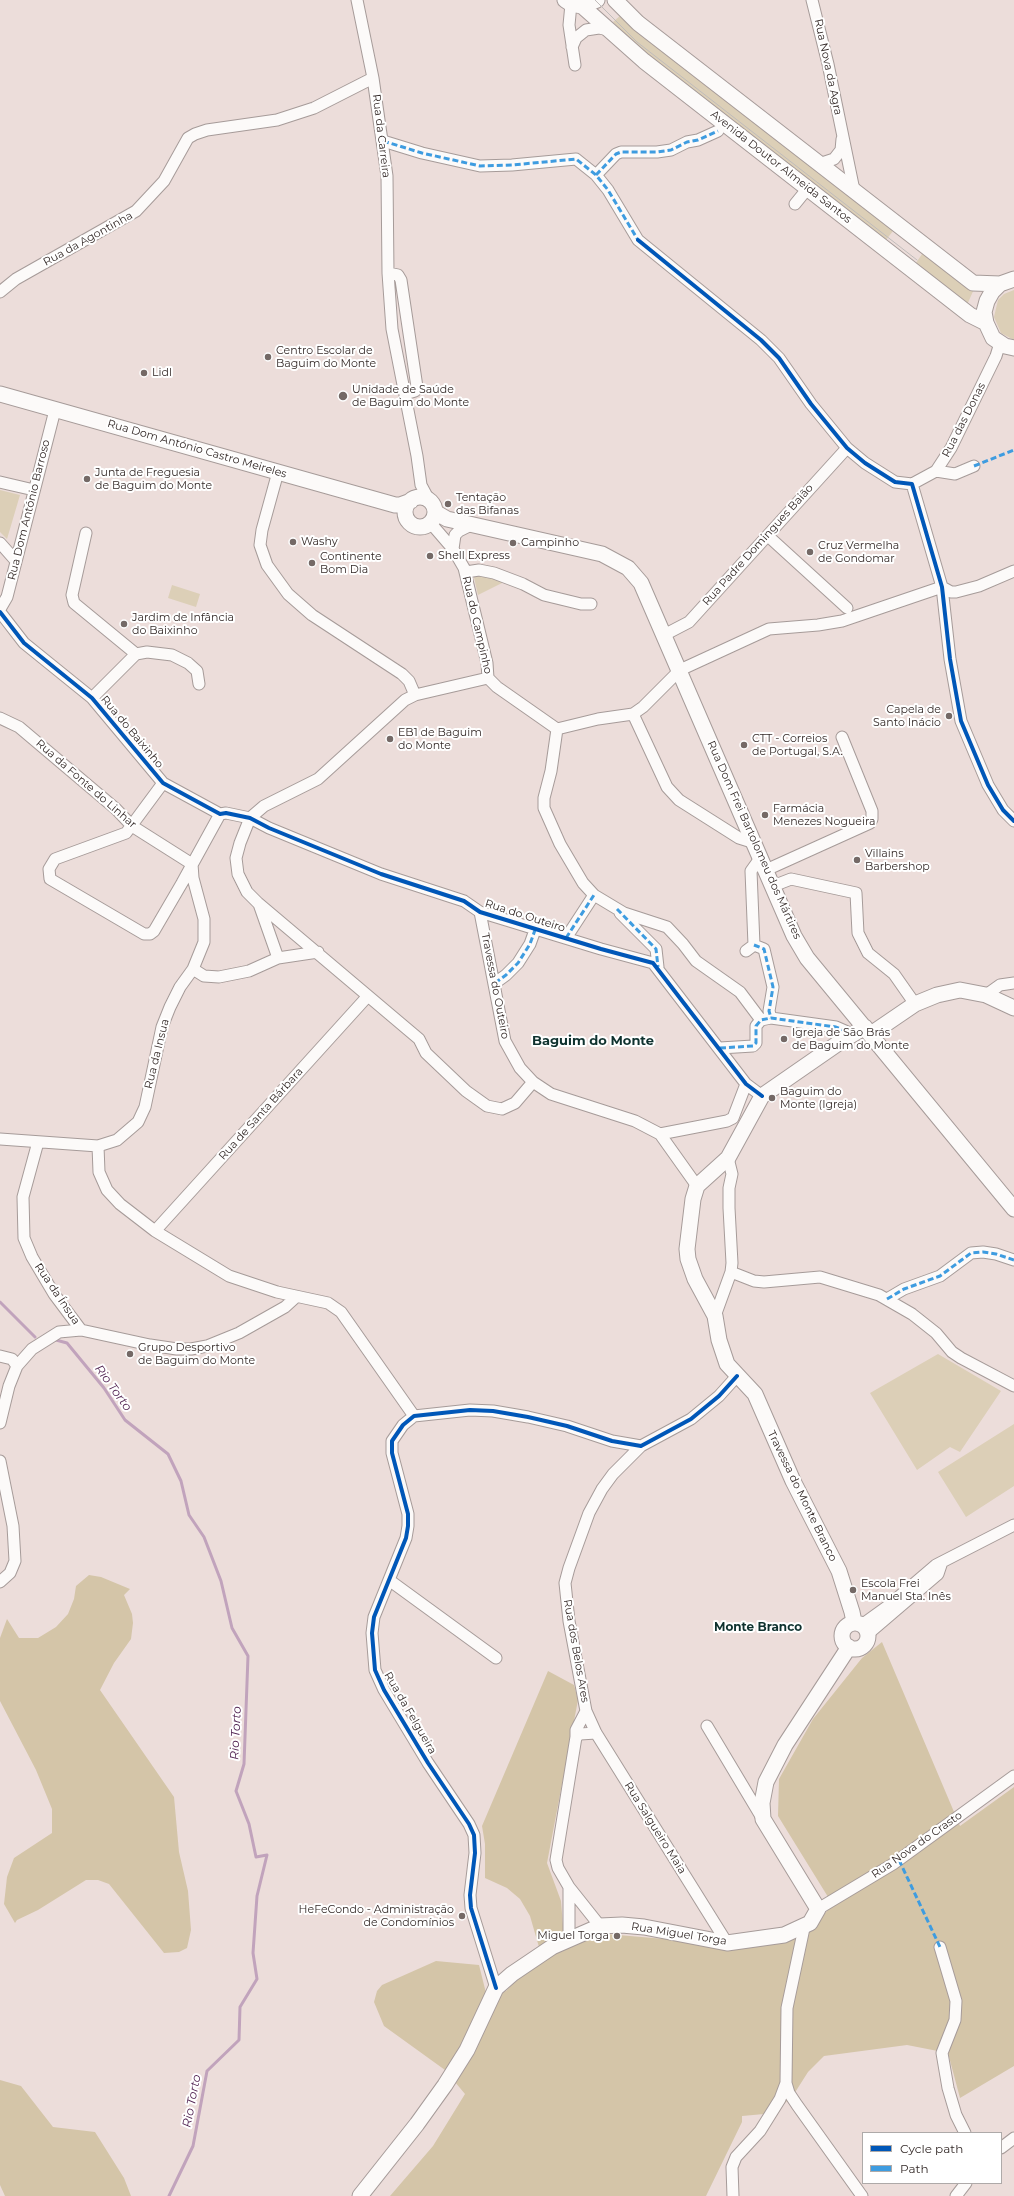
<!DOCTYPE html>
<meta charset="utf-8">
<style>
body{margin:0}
#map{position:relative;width:1014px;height:2196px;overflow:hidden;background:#ecddda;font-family:Montserrat,sans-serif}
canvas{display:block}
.legend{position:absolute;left:862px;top:2132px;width:140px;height:52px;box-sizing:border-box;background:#fff;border:1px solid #aeaaa9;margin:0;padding:5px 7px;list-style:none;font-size:12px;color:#342a28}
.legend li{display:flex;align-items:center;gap:8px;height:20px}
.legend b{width:20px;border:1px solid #aeaaa9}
</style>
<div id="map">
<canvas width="1014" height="2196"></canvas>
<ul class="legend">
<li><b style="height:5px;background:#0057b8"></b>Cycle path</li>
<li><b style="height:5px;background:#3e9ce0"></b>Path</li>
</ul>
</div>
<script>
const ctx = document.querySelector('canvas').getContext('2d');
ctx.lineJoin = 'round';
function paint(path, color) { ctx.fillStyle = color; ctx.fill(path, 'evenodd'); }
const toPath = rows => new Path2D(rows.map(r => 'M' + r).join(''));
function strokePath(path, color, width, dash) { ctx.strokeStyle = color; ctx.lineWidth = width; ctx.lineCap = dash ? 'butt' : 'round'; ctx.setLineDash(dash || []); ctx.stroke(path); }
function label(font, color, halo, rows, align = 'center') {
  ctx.font = font + ' Montserrat,sans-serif'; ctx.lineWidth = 4; ctx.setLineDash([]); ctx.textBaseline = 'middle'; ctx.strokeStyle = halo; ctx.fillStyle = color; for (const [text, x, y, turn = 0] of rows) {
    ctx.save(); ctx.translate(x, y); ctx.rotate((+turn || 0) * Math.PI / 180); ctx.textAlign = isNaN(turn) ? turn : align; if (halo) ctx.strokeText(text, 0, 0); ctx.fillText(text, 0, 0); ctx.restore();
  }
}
paint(toPath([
 [622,14,974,289,967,305,666,70,616,29,618,27,613,22],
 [893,231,922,254,916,263,886,240],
 [1014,290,1014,340,1001,333,994,317,998,300,1004,294],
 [0,490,20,495,7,539,0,532],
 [473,573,506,581,478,595],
 [172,585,200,594,196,607,168,598],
 [938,1354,1001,1391,960,1452,950,1447,917,1470,870,1393],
 [1014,1424,1014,1486,966,1517,938,1472]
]), '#dccfb7');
paint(toPath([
 [89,1575,101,1577,130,1589,124,1595,132,1614,133,1623,131,1639,114,1663,100,1690,174,1797,179,1852,188,1891,191,1930,187,1948,179,1952,164,1953,109,1884,98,1880,86,1880,38,1910,17,1920,15,1923,4,1904,7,1877,14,1858,52,1833,52,1809,36,1770,0,1701,0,1638,7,1619,19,1638,38,1638,56,1627,68,1614,74,1599,76,1586],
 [882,1642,960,1826,1014,1787,1014,2066,960,2098,948,2053,907,2045,824,2056,808,2072,794,2094,775,2113,742,2116,742,2122,706,2196,390,2196,433,2146,465,2094,445,2070,384,2026,374,2002,377,1991,382,1985,436,1961,479,1965,486,1993,506,1991,541,1954,530,1916,520,1899,507,1888,485,1878,485,1844,482,1826,548,1671,574,1685,578,1700,547,1863,561,1901,563,1926,574,1941,595,1933,758,1947,794,1936,818,1920,833,1905,778,1816,779,1779,813,1719,862,1658],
 [0,2080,21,2086,53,2127,95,2132,124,2178,131,2196,5,2196,0,2185]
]), '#d4c5a8');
strokePath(toPath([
 [0,1302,35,1337],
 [56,1340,67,1343,104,1388,125,1420,168,1454,181,1481,189,1515,204,1537,221,1581,232,1628,248,1656,244,1764,236,1791,249,1824,256,1857,267,1855,257,1896,253,1953,257,1979,240,2007,239,2040,207,2071,193,2146,169,2196]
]), '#c1a3bc', 3);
const street = toPath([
 [357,0,373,78,387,176,388,273,392,329,417,456,421,485,429,500],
 [812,0,828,64,854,190],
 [571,4,569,25,575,65],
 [572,47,576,38,586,30,599,28,609,30],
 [383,141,422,153,480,166,512,165,576,159,596,175,608,190,638,240,761,340,779,358,811,404,847,448,865,463,895,482,912,484,942,587,950,659,961,721,988,785,1003,810,1014,821],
 [819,164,834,159,841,150,842,139],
 [596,175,616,154,621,152,657,152,671,150,687,142,698,140,718,131],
 [795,204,808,188],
 [388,273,398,275,401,280,417,387,415,391,405,394],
 [0,292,16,279,136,211,164,181,188,138,195,134,207,130,277,120,314,108,373,78],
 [936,471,955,474,974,466],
 [278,472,262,530,260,545,267,565,288,594,312,615,402,674,409,681,415,695],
 [0,482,34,490],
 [912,484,936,471,951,448,996,356,1000,343],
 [429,524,434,527,453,549,464,568,487,663,488,678,497,687,557,729,551,771,544,798,544,808,560,844,583,883,594,895,624,913,667,927,683,944,696,961,740,992,761,1020],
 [86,533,72,595,74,603,136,654],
 [768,536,847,608],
 [0,543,16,561],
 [453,549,455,535,459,531,471,525],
 [466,572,479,570,494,573,523,584,544,595,581,604,591,604],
 [0,609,7,597,55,410],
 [0,612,24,643,92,698,163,783,220,814,226,813,250,818,269,828,381,874,464,901,480,912,601,949,653,963,746,1084,762,1096],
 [664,635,689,622,847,448],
 [488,678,415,695,405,700,318,779,264,806,250,818,240,843,236,858,238,874,247,892,258,903,419,1039,426,1053,466,1091,487,1106,502,1109,515,1103,533,1082],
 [92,698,136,654,147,652,172,655,188,663,197,671,199,684],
 [633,714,667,787,679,800,739,838,755,843],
 [0,718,19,727,116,809,132,826,192,864],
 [557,729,598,719,633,714,643,707,680,670,769,629,818,625,842,621,942,587,951,592,956,592,979,586,1014,571],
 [163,783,126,833,55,859,49,869,50,879,144,934,150,934,154,931,182,883,220,814],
 [766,870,870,823,872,819,872,811,842,737],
 [773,886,791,879,856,893,858,933,868,953,894,974,915,1004],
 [259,904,278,958],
 [480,912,505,1041,520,1068,533,1082,551,1094,635,1121,660,1134,697,1186],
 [620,913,656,949,658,967],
 [566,938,594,895],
 [754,945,764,949,773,987,769,1011,771,1018],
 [746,951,754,945,751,871,761,857],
 [193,969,204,976,219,977,249,971,278,958,318,952],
 [495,983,506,975,518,963,530,944,535,930],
 [986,995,1000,985,1014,983],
 [720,1048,753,1046,756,1043,756,1026,761,1020,771,1018,836,1027,852,1034],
 [660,1134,727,1121,733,1118,746,1084],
 [0,1139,98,1146,117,1140,138,1122,145,1107,162,1027,170,1007,180,987,193,969,204,942,204,919,193,878,192,864],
 [38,1142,23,1197,24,1238,32,1257,54,1294,81,1330],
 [98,1146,99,1172,107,1190,120,1204,155,1231,229,1276,277,1292,328,1303,341,1312,414,1416],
 [155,1231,367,997],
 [731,1272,754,1281,764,1282,820,1277,879,1295,912,1314,936,1333,952,1352,961,1358,1014,1386],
 [887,1299,904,1289,940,1276,971,1253,983,1252,996,1254,1014,1260],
 [715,1316,731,1272,732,1263,729,1208,729,1188,732,1174,728,1158],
 [0,1356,12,1359,17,1366],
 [0,1423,9,1386,17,1366,32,1349,59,1332,81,1330,150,1345,177,1349,191,1349,207,1346,239,1333,285,1307,296,1297],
 [641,1446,613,1474,602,1489,589,1513,569,1568,565,1583,569,1621,586,1711,596,1733,727,1943],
 [0,1461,13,1526,15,1561,10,1573,0,1582],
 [389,1580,496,1658],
 [863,1624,888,1606,936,1565,1014,1525],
 [869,1633,938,1574,942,1562],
 [707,1726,762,1818],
 [596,1733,580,1734,576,1737,556,1860,558,1868,569,1887,600,1926],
 [576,1737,576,1730,586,1711],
 [569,1887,569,1939],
 [818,1909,893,1864,1014,1776],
 [940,1947,956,2001,955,2020,942,2053,948,2088,956,2115,965,2133],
 [496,1988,471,1908,470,1895,475,1853,474,1835,469,1824,428,1763,384,1690,375,1670,372,1633,374,1617,406,1538,408,1526,408,1514,392,1453,392,1441,403,1425,414,1416,470,1410,493,1411,528,1417,567,1426,612,1441,641,1446,691,1419,719,1396,737,1376],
 [786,2083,789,2093,797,2105,862,2196],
 [1001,2148,1014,2138],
 [733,2196,732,2167,736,2157,760,2131,780,2099,786,2083,787,2008,804,1928],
 [956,2196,966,2183]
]);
const secondary = toPath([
 [565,0,571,4,582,6,597,0],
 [615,0,638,23,973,283,1000,284],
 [582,6,644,61,970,315,986,323],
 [1014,279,1000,284,992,292,987,301,984,312,986,323,993,338,1005,346,1014,348],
 [0,394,395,505,400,505,411,501],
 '405 512a15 15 0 1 1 30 0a15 15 0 1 1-30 0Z',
 [435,512,447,519,602,554,628,568,641,583,794,936,807,958,1014,1209],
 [871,1034,915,1004,937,995,960,990,986,995,1014,1008],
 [854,1622,852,1612,839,1571,793,1481,755,1394,727,1364,719,1340,715,1316,695,1279,688,1259,687,1249,693,1199,697,1186,728,1158,762,1096,840,1042,865,1027],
 '842 1636a13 13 0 1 1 26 0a13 13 0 1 1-26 0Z',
 [360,2196,417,2124,445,2085,467,2050,496,1988,512,1974,552,1947,600,1926,622,1925,644,1927,727,1943,784,1935,810,1923,818,1909,763,1819,762,1803,766,1782,785,1745,849,1647]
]);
strokePath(street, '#a69b99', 13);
strokePath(secondary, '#a69b99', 17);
strokePath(street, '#fcfaf9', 11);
strokePath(secondary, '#fcfaf9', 15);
strokePath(toPath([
 [595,0,637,42,917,260]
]), '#c0bcbb', 1);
strokePath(toPath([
 [383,141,422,153,480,166,512,165,576,159,596,175,608,190,638,240],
 [596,175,616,154,621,152,657,152,671,150,687,142,698,140,718,131],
 [974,466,1014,450],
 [617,909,656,949,658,967],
 [566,938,594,895],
 [754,945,764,949,773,987,769,1011,771,1018],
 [495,983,506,975,518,963,530,944,535,930],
 [720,1048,753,1046,756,1043,756,1026,761,1020,771,1018,836,1027,852,1034],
 [887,1299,904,1289,940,1276,971,1253,983,1252,996,1254,1014,1260],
 [899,1860,940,1947]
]), '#3e9ce0', 3, [6, 3]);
strokePath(toPath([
 [638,240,761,340,779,358,811,404,847,448,865,463,895,482,912,484,942,587,950,659,961,721,988,785,1003,810,1014,821],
 [0,612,24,643,92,698,163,783,220,814,226,813,250,818,269,828,381,874,464,901,480,912,601,949,653,963,746,1084,762,1096],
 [496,1988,471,1908,470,1895,475,1853,474,1835,469,1824,428,1763,384,1690,375,1670,372,1633,374,1617,406,1538,408,1526,408,1514,392,1453,392,1441,403,1425,414,1416,470,1410,493,1411,528,1417,567,1426,612,1441,641,1446,691,1419,719,1396,737,1376]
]), '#0057b8', 4);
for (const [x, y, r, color] of [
 [268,357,4,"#746966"],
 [144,373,4,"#746966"],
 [343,396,5,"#746966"],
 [87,479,4,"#746966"],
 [448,504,4,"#746966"],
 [293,542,4,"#746966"],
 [513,543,4,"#746966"],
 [810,552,4,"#746966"],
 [430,556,4,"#746966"],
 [312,563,4,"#746966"],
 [124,624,4,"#746966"],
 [949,716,4,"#746966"],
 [390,739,4,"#746966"],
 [744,745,4,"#746966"],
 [765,815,4,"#746966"],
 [857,860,4,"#746966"],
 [784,1039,4,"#746966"],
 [772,1098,4,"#746966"],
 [130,1354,4,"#746966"],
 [853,1590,4,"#746966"],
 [462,1916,4,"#746966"],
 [617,1936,4,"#746966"]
]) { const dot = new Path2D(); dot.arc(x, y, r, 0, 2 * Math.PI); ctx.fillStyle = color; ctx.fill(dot); strokePath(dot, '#fff', 1.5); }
label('11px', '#342a28', '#fff', [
 ["Rua Nova da Agra",828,67,78],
 ["Rua da Carreira",381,136,83],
 ["Avenida Doutor Almeida Santos",781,167,38],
 ["Rua da Agontinha",88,239,-29],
 ["Rua das Donas",964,420,-63],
 ["Rua Dom António Castro Meireles",197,449,16],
 ["Rua Dom António Barroso",29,510,-76],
 ["Rua Padre Domingues Baião",758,545,-48],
 ["Rua do Campinho",477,625,77],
 ["Rua do Baixinho",132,732,50],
 ["Rua da Fonte do Linhar",86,784,41],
 ["Rua Dom Frei Bartolomeu dos Mártires",754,840,66],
 ["Rua do Outeiro",525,916,18],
 ["Travessa do Outeiro",495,986,79],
 ["Rua da Insua",157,1054,-76],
 ["Rua de Santa Bárbara",261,1114,-48],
 ["Rua da Ínsua",57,1294,56],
 ["Travessa do Monte Branco",802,1496,64],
 ["Rua dos Belos Ares",576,1651,80],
 ["Rua da Felgueira",410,1713,60],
 ["Rua Salgueiro Maia",655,1828,58],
 ["Rua Nova do Crasto",917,1845,-35],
 ["Rua Miguel Torga",679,1934,9]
]);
label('11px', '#342a28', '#fff', [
 ["Centro Escolar de",276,351],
 ["Baguim do Monte",276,364],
 ["Lidl",152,373],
 ["Unidade de Saúde",352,390],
 ["de Baguim do Monte",352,403],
 ["Junta de Freguesia",95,473],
 ["de Baguim do Monte",95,486],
 ["Tentação",456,498],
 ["das Bifanas",456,511],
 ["Washy",301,542],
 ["Campinho",521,543],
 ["Cruz Vermelha",818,546],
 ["de Gondomar",818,559],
 ["Shell Express",438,556],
 ["Continente",320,557],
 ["Bom Dia",320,570],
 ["Jardim de Infância",132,618],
 ["do Baixinho",132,631],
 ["Capela de",941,710,"right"],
 ["Santo Inácio",941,723,"right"],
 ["EB1 de Baguim",398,733],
 ["do Monte",398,746],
 ["CTT - Correios",752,739],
 ["de Portugal, S.A.",752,752],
 ["Farmácia",773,809],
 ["Menezes Nogueira",773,822],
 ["Villains",865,854],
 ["Barbershop",865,867],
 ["Igreja de São Brás",792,1033],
 ["de Baguim do Monte",792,1046],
 ["Baguim do",780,1092],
 ["Monte (Igreja)",780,1105],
 ["Grupo Desportivo",138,1348],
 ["de Baguim do Monte",138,1361],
 ["Escola Frei",861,1584],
 ["Manuel Sta. Inês",861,1597],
 ["HeFeCondo - Administração",454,1910,"right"],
 ["de Condomínios",454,1923,"right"],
 ["Miguel Torga",609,1936,"right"]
], 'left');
label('italic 12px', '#512352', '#fff', [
 ["Rio Torto",113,1388,54],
 ["Rio Torto",236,1733,-87],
 ["Rio Torto",192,2101,-79]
]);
label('bold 12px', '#0e312e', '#fff', [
 ["Monte Branco",758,1627]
]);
label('bold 13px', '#0e312e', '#fff', [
 ["Baguim do Monte",593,1041]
]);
</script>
